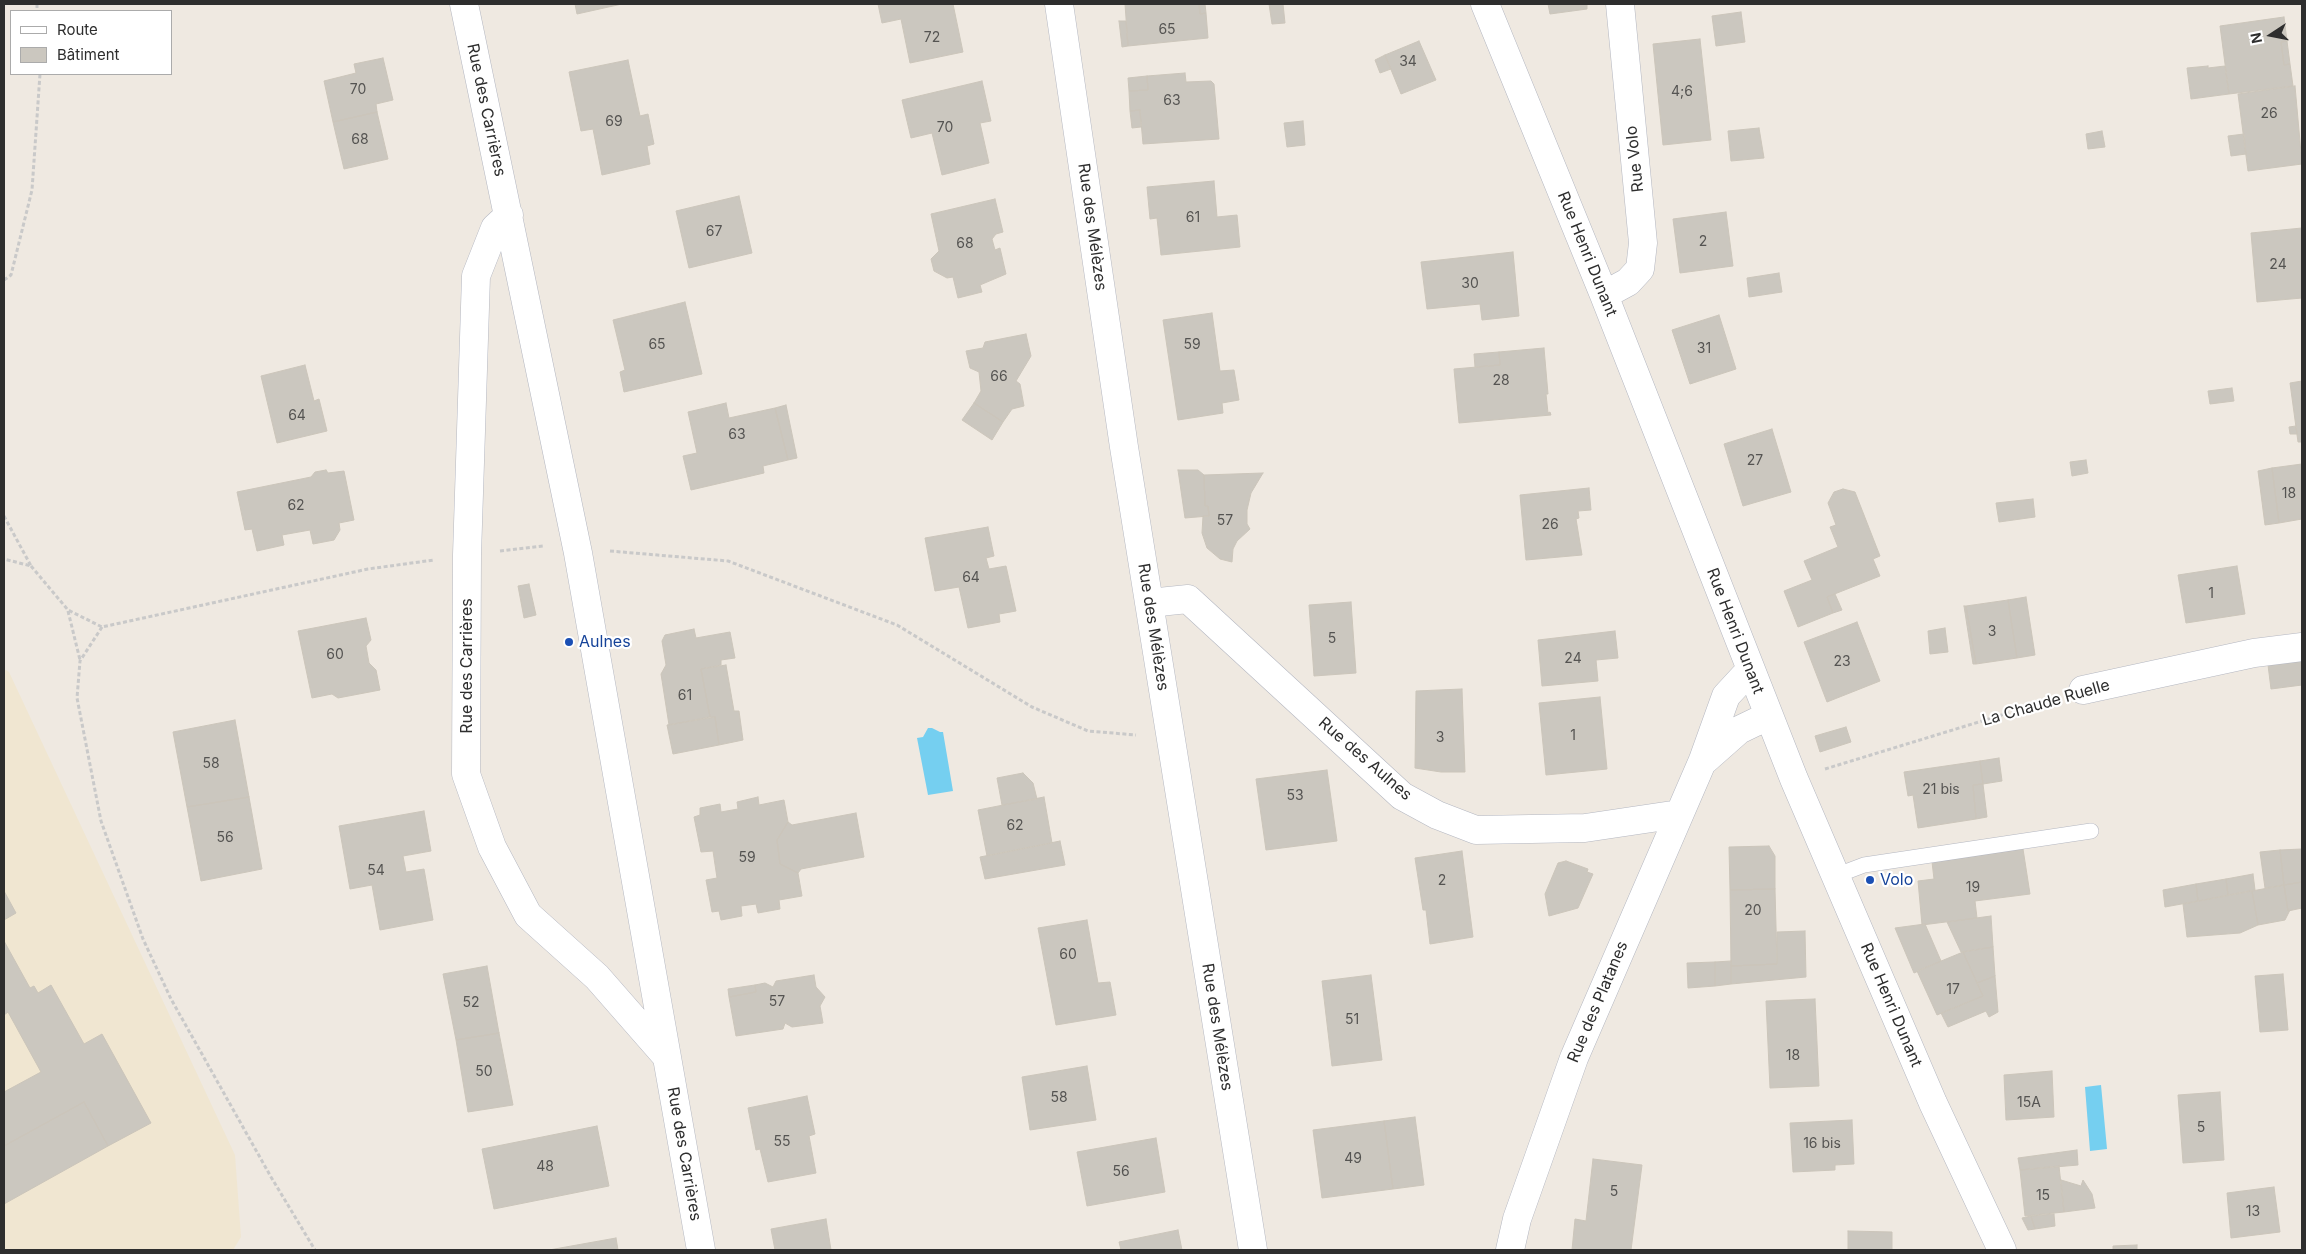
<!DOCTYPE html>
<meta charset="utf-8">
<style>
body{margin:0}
#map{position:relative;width:2306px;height:1254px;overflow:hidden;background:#efe9e1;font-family:Inter,sans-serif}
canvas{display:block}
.frame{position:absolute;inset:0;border:5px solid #2e2e2e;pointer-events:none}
.legend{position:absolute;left:10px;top:10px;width:162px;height:65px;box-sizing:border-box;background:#fff;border:1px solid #ababab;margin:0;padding:6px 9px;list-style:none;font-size:15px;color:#2e2e2e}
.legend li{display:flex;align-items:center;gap:10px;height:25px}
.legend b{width:25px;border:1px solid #ababab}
.north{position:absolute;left:2246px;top:10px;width:50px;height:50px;-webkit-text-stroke:4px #fff;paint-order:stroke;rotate:259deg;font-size:14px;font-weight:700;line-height:20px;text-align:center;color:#2e2e2e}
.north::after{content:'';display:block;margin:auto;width:18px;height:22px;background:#2e2e2e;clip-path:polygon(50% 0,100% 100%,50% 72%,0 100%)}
</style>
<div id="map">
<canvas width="2306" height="1254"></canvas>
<div class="frame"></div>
<ul class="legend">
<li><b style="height:6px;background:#fff"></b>Route</li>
<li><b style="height:14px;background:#cbc7bf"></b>Bâtiment</li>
</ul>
<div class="north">N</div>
</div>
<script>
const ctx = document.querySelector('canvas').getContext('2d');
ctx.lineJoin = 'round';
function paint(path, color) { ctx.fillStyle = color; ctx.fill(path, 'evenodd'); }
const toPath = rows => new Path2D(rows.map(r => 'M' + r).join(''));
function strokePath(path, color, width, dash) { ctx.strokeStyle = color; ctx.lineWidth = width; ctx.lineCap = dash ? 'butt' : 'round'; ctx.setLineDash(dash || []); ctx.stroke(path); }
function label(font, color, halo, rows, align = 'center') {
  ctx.font = font + ' Inter,sans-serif'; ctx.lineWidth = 4.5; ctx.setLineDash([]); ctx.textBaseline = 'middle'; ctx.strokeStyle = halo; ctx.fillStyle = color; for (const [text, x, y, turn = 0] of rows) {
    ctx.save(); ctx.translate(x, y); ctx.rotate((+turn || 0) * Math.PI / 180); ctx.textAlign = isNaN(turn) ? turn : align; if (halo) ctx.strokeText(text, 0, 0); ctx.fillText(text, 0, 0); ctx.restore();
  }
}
paint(toPath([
 [4,669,9,672,235,1155,241,1237,233,1250,4,1250]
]), '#f0e6d1');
paint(toPath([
 [928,728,932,728,940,732,943,732,953,791,928,795,917,738,923,737],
 [2101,1085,2107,1149,2090,1151,2085,1087]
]), '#75cff0');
const building = toPath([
 [575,4,622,4,577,14,575,4],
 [878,4,953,4,963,52,910,63,901,19,882,23,878,4],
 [1125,4,1199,4,1200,14,1206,13,1208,38,1128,46,1125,4],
 [1199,4,1205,4,1206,13,1200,14,1199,4],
 [1269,4,1283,4,1285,23,1272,24,1269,4],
 [1548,4,1587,4,1587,9,1550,14,1548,4],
 [1741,12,1745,42,1716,46,1712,16,1741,12],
 [2284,17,2287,41,2281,42,2284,65,2290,64,2293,86,2229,94,2220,26,2284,17],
 [1119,21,1126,21,1128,46,1122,47,1119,21],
 [1700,39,1711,140,1663,145,1653,44,1700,39],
 [1419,41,1436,80,1401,94,1385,55,1419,41],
 [2287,41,2290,64,2284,65,2281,42,2287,41],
 [1385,55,1391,69,1380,73,1375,60,1385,55],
 [383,58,393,100,376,104,377,112,333,122,324,81,356,73,354,64,383,58],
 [628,60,640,116,648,114,654,144,647,146,650,164,602,175,593,129,581,131,569,72,628,60],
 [2208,66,2208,68,2225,66,2229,94,2191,99,2187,68,2208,66],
 [1185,73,1186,82,1211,81,1214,84,1219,139,1143,144,1140,110,1130,111,1129,91,1148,90,1147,76,1185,73],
 [1147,76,1148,90,1129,91,1128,78,1147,76],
 [982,81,991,121,980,123,989,163,942,175,932,133,911,138,902,100,982,81],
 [2295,86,2302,164,2248,171,2238,94,2295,86],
 [1140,110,1141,127,1132,128,1130,111,1140,110],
 [377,112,388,159,344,169,333,122,377,112],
 [1303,121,1305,145,1287,147,1284,123,1303,121],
 [1759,128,1764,158,1731,161,1728,131,1759,128],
 [2102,131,2105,147,2088,149,2086,134,2102,131],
 [2244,134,2246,154,2231,156,2228,136,2244,134],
 [1214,181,1217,217,1237,215,1240,247,1161,255,1157,218,1150,219,1147,187,1214,181],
 [739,196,752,253,689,268,676,211,739,196],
 [995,199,1003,232,996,234,992,239,995,250,1000,248,1006,274,980,285,982,292,958,298,953,277,947,278,934,271,931,259,939,251,931,214,995,199],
 [1726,212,1733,266,1680,273,1673,219,1726,212],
 [2302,228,2302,298,2257,302,2251,233,2302,228],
 [1513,252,1519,316,1482,320,1480,304,1427,309,1421,262,1513,252],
 [1779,273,1782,292,1749,297,1747,278,1779,273],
 [685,302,702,374,624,392,620,372,625,370,613,320,685,302],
 [1212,313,1220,371,1234,370,1239,400,1222,403,1223,413,1178,420,1163,320,1212,313],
 [1719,315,1736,369,1690,384,1672,330,1719,315],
 [1026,334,1031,356,1016,381,1020,384,1024,406,1012,409,1003,422,974,403,981,391,979,372,970,368,966,351,983,348,985,342,1026,334],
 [1544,348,1548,394,1546,394,1548,413,1550,412,1551,415,1459,423,1454,369,1500,365,1499,352,1544,348],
 [1499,352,1500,365,1475,367,1474,354,1499,352],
 [305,365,314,401,319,399,327,431,277,443,261,376,305,365],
 [2302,381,2302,442,2298,442,2290,383,2302,381],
 [2232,388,2234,401,2210,404,2208,391,2232,388],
 [726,403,729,418,775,408,788,460,763,466,764,473,691,490,683,456,697,453,688,412,726,403],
 [974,403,1003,422,992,440,962,420,974,403],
 [786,405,797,458,788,460,775,408,786,405],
 [2296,426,2297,434,2290,434,2289,427,2296,426],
 [1772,429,1791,492,1743,506,1724,444,1772,429],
 [2086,460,2088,473,2072,476,2070,462,2086,460],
 [2302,464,2302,519,2279,523,2272,468,2302,464],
 [2272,468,2279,523,2265,525,2258,471,2272,468],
 [326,470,328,473,344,471,354,520,339,523,340,530,334,540,313,544,310,530,282,535,284,545,257,551,252,529,245,530,237,492,311,477,315,472,326,470],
 [1178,470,1198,470,1204,475,1205,506,1208,506,1209,516,1185,518,1178,470],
 [1263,473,1251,493,1247,510,1247,524,1250,529,1237,541,1233,549,1232,562,1220,559,1207,548,1202,533,1203,516,1209,516,1208,506,1205,506,1204,475,1263,473],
 [1589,488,1591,510,1578,511,1579,518,1576,519,1582,555,1526,560,1520,495,1589,488],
 [1843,489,1855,492,1880,556,1873,559,1880,576,1827,597,1833,613,1798,627,1784,591,1812,580,1804,561,1838,547,1830,527,1836,525,1828,503,1834,492,1843,489],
 [2033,499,2035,517,1999,522,1996,503,2033,499],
 [988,527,994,556,986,558,989,569,1006,566,1016,611,999,614,1000,622,968,628,959,587,935,591,925,538,988,527],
 [2237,566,2245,614,2186,623,2178,575,2237,566],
 [529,584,536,615,524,618,518,586,529,584],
 [1835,594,1842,610,1833,613,1827,597,1835,594],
 [2026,597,2035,655,2017,658,2008,600,2026,597],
 [2008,600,2017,658,1976,664,1966,606,2008,600],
 [1351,602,1356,673,1314,676,1309,605,1351,602],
 [1964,606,1966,606,1976,664,1973,664,1964,606],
 [366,618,371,640,366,646,369,663,376,670,380,690,338,698,332,694,312,698,298,631,366,618],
 [1857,622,1880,681,1827,702,1804,642,1857,622],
 [1945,628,1948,652,1930,654,1928,631,1945,628],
 [694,629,696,638,730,632,735,658,721,660,721,665,701,669,710,717,669,725,661,674,666,665,662,641,665,635,694,629],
 [1615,631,1618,658,1596,660,1598,681,1542,686,1538,640,1615,631],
 [2302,652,2302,685,2271,689,2267,657,2302,652],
 [726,665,734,711,739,711,743,740,719,745,715,717,710,717,701,669,726,665],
 [1462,689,1465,772,1441,772,1415,768,1416,691,1462,689],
 [1600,697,1607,769,1546,775,1539,703,1600,697],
 [715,717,719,745,673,754,667,725,715,717],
 [235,720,249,797,187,807,173,732,235,720],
 [1846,727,1851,742,1820,752,1815,736,1846,727],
 [1999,758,2002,781,1983,784,1980,761,1999,758],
 [1980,761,1983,784,1973,785,1976,819,1918,828,1913,795,1908,796,1904,772,1980,761],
 [1327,770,1337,841,1266,850,1256,779,1327,770],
 [1023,773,1033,783,1037,799,1002,805,997,778,1023,773],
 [1983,784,1987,817,1976,819,1973,785,1983,784],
 [249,797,262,869,201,881,187,807,249,797],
 [758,797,759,805,784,800,788,822,777,840,780,864,798,873,802,896,779,900,780,909,758,913,756,904,741,906,742,916,721,920,719,911,712,912,706,880,717,878,713,851,701,852,694,817,700,815,700,808,720,804,721,812,738,809,737,802,758,797],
 [1044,797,1052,843,987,856,978,810,1044,797],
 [424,811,431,851,403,856,406,872,424,869,433,920,380,930,372,885,350,889,339,826,424,811],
 [856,813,864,857,801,869,798,873,780,864,777,840,788,822,792,825,856,813],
 [1060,841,1065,865,985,879,980,857,1060,841],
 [1769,846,1775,856,1775,889,1730,890,1729,847,1769,846],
 [2023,849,2030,894,1975,901,1977,918,1922,925,1918,881,1934,879,1932,862,2023,849],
 [2302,849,2302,882,2284,885,2280,850,2302,849],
 [2280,850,2284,885,2265,888,2260,852,2280,850],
 [1462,851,1473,937,1430,944,1426,910,1423,910,1415,858,1462,851],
 [1566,861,1588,869,1587,872,1593,874,1578,908,1549,916,1545,894,1558,863,1566,861],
 [2253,874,2255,890,2228,895,2226,879,2253,874],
 [2226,879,2228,895,2198,901,2196,884,2226,879],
 [2302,882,2302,908,2288,911,2284,885,2302,882],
 [2196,884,2198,901,2165,907,2163,890,2196,884],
 [2284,885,2288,911,2290,910,2285,920,2258,925,2252,891,2284,885],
 [1775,889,1777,964,1731,966,1730,890,1775,889],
 [4,891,16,913,4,920,4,891],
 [2252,891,2258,925,2240,933,2187,937,2183,904,2252,891],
 [1991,916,1993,947,1961,952,1947,922,1991,916],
 [1087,920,1098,983,1110,982,1116,1015,1056,1025,1038,928,1087,920],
 [1925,924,1941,961,1914,973,1895,928,1925,924],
 [1805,931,1806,977,1731,984,1731,966,1777,964,1777,932,1805,931],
 [4,941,30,988,34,986,38,993,51,985,84,1044,102,1034,151,1123,108,1146,84,1102,4,1146,4,1092,41,1072,8,1012,4,1015,4,941],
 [1993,947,1995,976,1977,983,1963,952,1993,947],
 [1963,952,1983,996,1937,1015,1917,971,1963,952],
 [1731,961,1731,984,1715,986,1715,962,1731,961],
 [1715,962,1715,986,1688,988,1687,963,1715,962],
 [487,966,499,1033,456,1040,443,974,487,966],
 [2283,974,2288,1030,2260,1032,2255,976,2283,974],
 [814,975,816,987,825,997,820,1006,823,1023,792,1027,785,1023,783,1029,736,1036,729,997,756,992,755,985,765,983,773,987,776,981,814,975],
 [1371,975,1382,1060,1332,1066,1322,981,1371,975],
 [1995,976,1998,1012,1989,1017,1986,1011,1948,1027,1941,1013,1983,996,1977,983,1995,976],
 [755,985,756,992,729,997,728,989,755,985],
 [1815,999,1819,1086,1770,1088,1766,1001,1815,999],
 [499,1033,513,1105,468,1112,456,1040,499,1033],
 [1087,1066,1096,1120,1030,1130,1022,1077,1087,1066],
 [2052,1071,2054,1117,2006,1120,2004,1075,2052,1071],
 [2220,1092,2224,1160,2183,1163,2178,1095,2220,1092],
 [807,1096,815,1134,809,1136,816,1173,768,1182,760,1149,756,1150,748,1108,807,1096],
 [84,1102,108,1146,4,1204,4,1146,84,1102],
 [1415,1117,1424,1185,1393,1189,1384,1121,1415,1117],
 [1852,1120,1854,1164,1835,1165,1835,1170,1793,1172,1790,1123,1852,1120],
 [1384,1121,1393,1189,1322,1198,1313,1130,1384,1121],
 [597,1126,609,1186,494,1209,482,1149,597,1126],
 [1156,1138,1165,1192,1087,1206,1077,1152,1156,1138],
 [2077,1150,2078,1165,2020,1170,2018,1158,2077,1150],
 [1593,1159,1642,1165,1631,1250,1572,1250,1575,1219,1586,1221,1593,1159],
 [2059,1166,2064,1212,2025,1216,2020,1170,2059,1166],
 [2061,1180,2081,1186,2083,1180,2092,1194,2095,1208,2064,1212,2061,1180],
 [2274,1187,2280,1232,2231,1238,2227,1193,2274,1187],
 [2054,1214,2055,1226,2035,1229,2031,1216,2054,1214],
 [2031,1216,2035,1229,2028,1230,2022,1218,2031,1216],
 [826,1219,831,1250,775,1250,771,1229,826,1219],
 [1178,1230,1182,1250,1121,1250,1119,1242,1178,1230],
 [1848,1231,1892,1232,1892,1250,1848,1250,1848,1231],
 [616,1238,618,1250,549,1250,616,1238],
 [2137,1245,2137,1250,2113,1250,2113,1246,2137,1245]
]);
paint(building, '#cbc7bf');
strokePath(building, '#cbc5ba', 1);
const lane = toPath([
 [1835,876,1864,865,2091,831]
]);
const street = toPath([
 [464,4,578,553,701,1250],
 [1059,4,1124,447,1253,1250],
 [1485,4,1604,295,1794,779,1933,1103,2002,1250],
 [509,215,495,228,476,276,467,555,466,774,492,847,528,915,597,977,667,1057],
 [1604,295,1628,282,1640,269,1643,243,1620,4],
 [1149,603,1188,599,1402,796,1437,815,1476,830,1585,828,1679,814],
 [2083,690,2254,653,2302,647],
 [1705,760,1739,730,1768,716],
 [1510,1250,1517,1219,1574,1058,1703,760,1726,696,1750,670]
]);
strokePath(lane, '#b4b7c1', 16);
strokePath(street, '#b4b7c1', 29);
strokePath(toPath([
 [37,4,37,11],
 [4,280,11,275,32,190,40,74],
 [4,516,31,566,4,559],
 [500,551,543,546],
 [610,551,728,561,897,625,1032,707,1088,731,1136,735],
 [31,566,68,610,102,627,368,569,434,560],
 [68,611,80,660],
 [102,627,80,661,77,698,101,821,143,939,171,999,271,1177,315,1250],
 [1825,769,2054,699]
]), '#c9c9c9', 3, [4, 2.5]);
strokePath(lane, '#fff', 15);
strokePath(street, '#fff', 28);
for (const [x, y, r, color] of [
 [569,642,5,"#1a4fb4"],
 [1870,880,5,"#1a4fb4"]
]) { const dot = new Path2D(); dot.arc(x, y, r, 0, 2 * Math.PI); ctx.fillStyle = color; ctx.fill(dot); strokePath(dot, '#fff', 2); }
label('14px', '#555452', null, [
 ["65",1167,30],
 ["72",932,38],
 ["34",1408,62],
 ["70",358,90],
 ["4;6",1682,92],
 ["63",1172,101],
 ["26",2269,114],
 ["69",614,122],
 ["70",945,128],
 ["68",360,140],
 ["61",1193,218],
 ["67",714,232],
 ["2",1703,242],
 ["68",965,244],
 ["24",2278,265],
 ["30",1470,284],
 ["65",657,345],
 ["59",1192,345],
 ["31",1704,349],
 ["66",999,377],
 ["28",1501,381],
 ["64",297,416],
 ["63",737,435],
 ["27",1755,461],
 ["18",2289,494],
 ["62",296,506],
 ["57",1225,521],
 ["26",1550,525],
 ["64",971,578],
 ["1",2211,594],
 ["3",1992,632],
 ["5",1332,639],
 ["60",335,655],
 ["24",1573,659],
 ["23",1842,662],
 ["61",685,696],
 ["1",1573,736],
 ["3",1440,738],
 ["58",211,764],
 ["21 bis",1941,790],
 ["53",1295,796],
 ["62",1015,826],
 ["56",225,838],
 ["59",747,858],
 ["54",376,871],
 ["2",1442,881],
 ["19",1973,888],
 ["20",1753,911],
 ["60",1068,955],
 ["17",1953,990],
 ["57",777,1002],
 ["52",471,1003],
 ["51",1352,1020],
 ["18",1793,1056],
 ["50",484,1072],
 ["58",1059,1098],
 ["15A",2029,1103],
 ["5",2201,1128],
 ["55",782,1142],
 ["16 bis",1822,1144],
 ["49",1353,1159],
 ["48",545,1167],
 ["56",1121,1172],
 ["5",1614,1192],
 ["15",2043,1196],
 ["13",2253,1212]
]);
label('16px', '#2e2e2e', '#fff', [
 ["Rue des Carrières",486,110,78],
 ["Rue Volo",1635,159,-96],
 ["Rue des Mélèzes",1092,227,82],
 ["Rue Henri Dunant",1587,254,68],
 ["Rue des Mélèzes",1153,627,81],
 ["Rue Henri Dunant",1735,631,69],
 ["Rue des Carrières",467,666,-90],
 ["La Chaude Ruelle",2046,703,-16],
 ["Rue des Aulnes",1365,759,41],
 ["Rue des Platanes",1598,1002,-67],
 ["Rue Henri Dunant",1891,1005,67],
 ["Rue des Mélèzes",1217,1027,81],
 ["Rue des Carrières",684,1154,80]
]);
label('16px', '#164399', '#fff', [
 ["Aulnes",579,642],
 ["Volo",1880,880]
], 'left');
</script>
